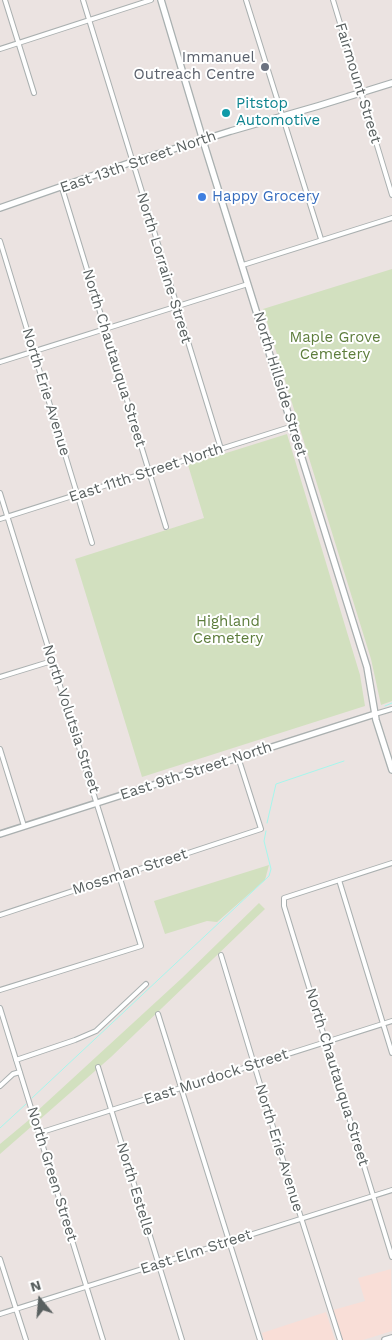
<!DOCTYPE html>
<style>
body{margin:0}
#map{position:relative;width:392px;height:1340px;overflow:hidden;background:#ebe3e1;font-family:"Work Sans",sans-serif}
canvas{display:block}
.north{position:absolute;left:15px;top:1275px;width:50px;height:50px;-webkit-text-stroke:4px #fff;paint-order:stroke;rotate:343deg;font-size:14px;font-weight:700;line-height:20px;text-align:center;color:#596060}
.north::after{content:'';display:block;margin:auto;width:18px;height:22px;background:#596060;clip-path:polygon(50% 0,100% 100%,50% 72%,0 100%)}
</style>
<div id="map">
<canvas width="392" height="1340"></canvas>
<div class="north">N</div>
</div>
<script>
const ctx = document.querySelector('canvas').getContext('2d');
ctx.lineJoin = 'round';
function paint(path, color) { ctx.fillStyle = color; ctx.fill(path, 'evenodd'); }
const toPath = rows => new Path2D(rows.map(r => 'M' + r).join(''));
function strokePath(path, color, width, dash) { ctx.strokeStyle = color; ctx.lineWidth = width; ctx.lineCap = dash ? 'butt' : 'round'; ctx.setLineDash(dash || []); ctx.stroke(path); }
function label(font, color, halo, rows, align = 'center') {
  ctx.font = font + ' "Work Sans",sans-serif'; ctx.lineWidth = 4; ctx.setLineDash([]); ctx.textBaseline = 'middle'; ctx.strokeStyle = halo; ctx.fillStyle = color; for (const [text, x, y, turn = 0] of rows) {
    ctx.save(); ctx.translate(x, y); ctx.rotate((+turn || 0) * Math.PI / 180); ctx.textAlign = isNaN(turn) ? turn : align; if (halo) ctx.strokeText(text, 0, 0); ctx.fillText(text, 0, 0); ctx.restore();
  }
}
paint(toPath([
 [391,1269,392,1331,363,1340,343,1340,333,1310,365,1301,358,1278],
 [326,1312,335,1340,264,1340,262,1333]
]), '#f9ded7');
paint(toPath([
 [392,269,392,701,381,705,371,659,263,309],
 [287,434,360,675,365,706,142,777,75,559,204,518,188,465],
 [269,865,265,880,217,922,207,921,165,934,154,901],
 [259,903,265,909,111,1057,38,1121,35,1113,182,978],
 [30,1119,32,1126,0,1154,0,1144]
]), '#d2e0bf');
strokePath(toPath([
 [385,706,392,703],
 [267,823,276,784,344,761],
 [32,1098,269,876,271,869,264,841,266,831],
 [0,1128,26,1104]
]), '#a6f6ec', 1);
const minor = toPath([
 [5,0,34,93],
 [83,0,221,449],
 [246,0,321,239],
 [333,0,392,195],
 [0,49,151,0],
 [62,188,166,527],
 [0,241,92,543],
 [243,265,392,218],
 [0,362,248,284],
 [0,493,141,946,0,990],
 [0,519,293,426],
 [0,677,52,661],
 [375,714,392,709],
 [0,749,24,826],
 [392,863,284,898,284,906,392,1257],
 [339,880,392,1053],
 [0,915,261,829,238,757],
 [221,955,289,1180,340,1340],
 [0,1008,103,1340],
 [158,1014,260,1340],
 [16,1060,75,1040,96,1031,146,984],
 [98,1067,182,1340],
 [0,1086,13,1074,20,1072],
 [39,1133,392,1021],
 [0,1259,26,1340],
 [0,1314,392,1190]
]);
const tertiary = toPath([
 [0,834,375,714]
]);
const secondary = toPath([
 [161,0,205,147,367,667,376,720,392,770],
 [0,208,132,162,231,131,318,106,392,83],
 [385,1340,392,1338]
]);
strokePath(minor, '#aab0b0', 6);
strokePath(tertiary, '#aab0b0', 8);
strokePath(secondary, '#a9b0b0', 8);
strokePath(minor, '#fff', 4);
strokePath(tertiary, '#fff', 5);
strokePath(secondary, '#fff', 5.5);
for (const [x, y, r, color] of [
 [265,67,5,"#6b7280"],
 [226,113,5,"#0f9aa8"],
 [202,197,5,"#3f7fe0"]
]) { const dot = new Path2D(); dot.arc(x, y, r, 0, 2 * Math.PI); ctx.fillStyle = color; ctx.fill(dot); strokePath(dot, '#fff', 2); }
label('15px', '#5b616d', '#fff', [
 ["Immanuel",255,58],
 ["Outreach Centre",255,75]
], 'right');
label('15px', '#596060', '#fff', [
 ["Fairmount Street",358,83,73],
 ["East 13th Street North",138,162,-19],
 ["North Lorraine Street",164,268,73],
 ["North Chautauqua Street",114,358,73],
 ["North Hillside Street",280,384,73],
 ["North Erie Avenue",46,392,73],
 ["East 11th Street North",146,473,-18],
 ["North Volutsia Street",71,719,72],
 ["East 9th Street North",196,771,-18],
 ["Mossman Street",130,872,-18],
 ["East Murdock Street",216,1077,-18],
 ["North Chautauqua Street",337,1077,73],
 ["North Erie Avenue",279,1148,73],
 ["North Green Street",52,1174,73],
 ["North Estelle",135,1189,73],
 ["East Elm Street",196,1252,-18]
]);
label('15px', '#0d838f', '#fff', [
 ["Pitstop",236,104],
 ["Automotive",236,121]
], 'left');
label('15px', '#366cbe', '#fff', [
 ["Happy Grocery",212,197]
], 'left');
label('15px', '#5d7d3c', '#fff', [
 ["Maple Grove",335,338],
 ["Cemetery",335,355],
 ["Highland",228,622],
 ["Cemetery",228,639]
]);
</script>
